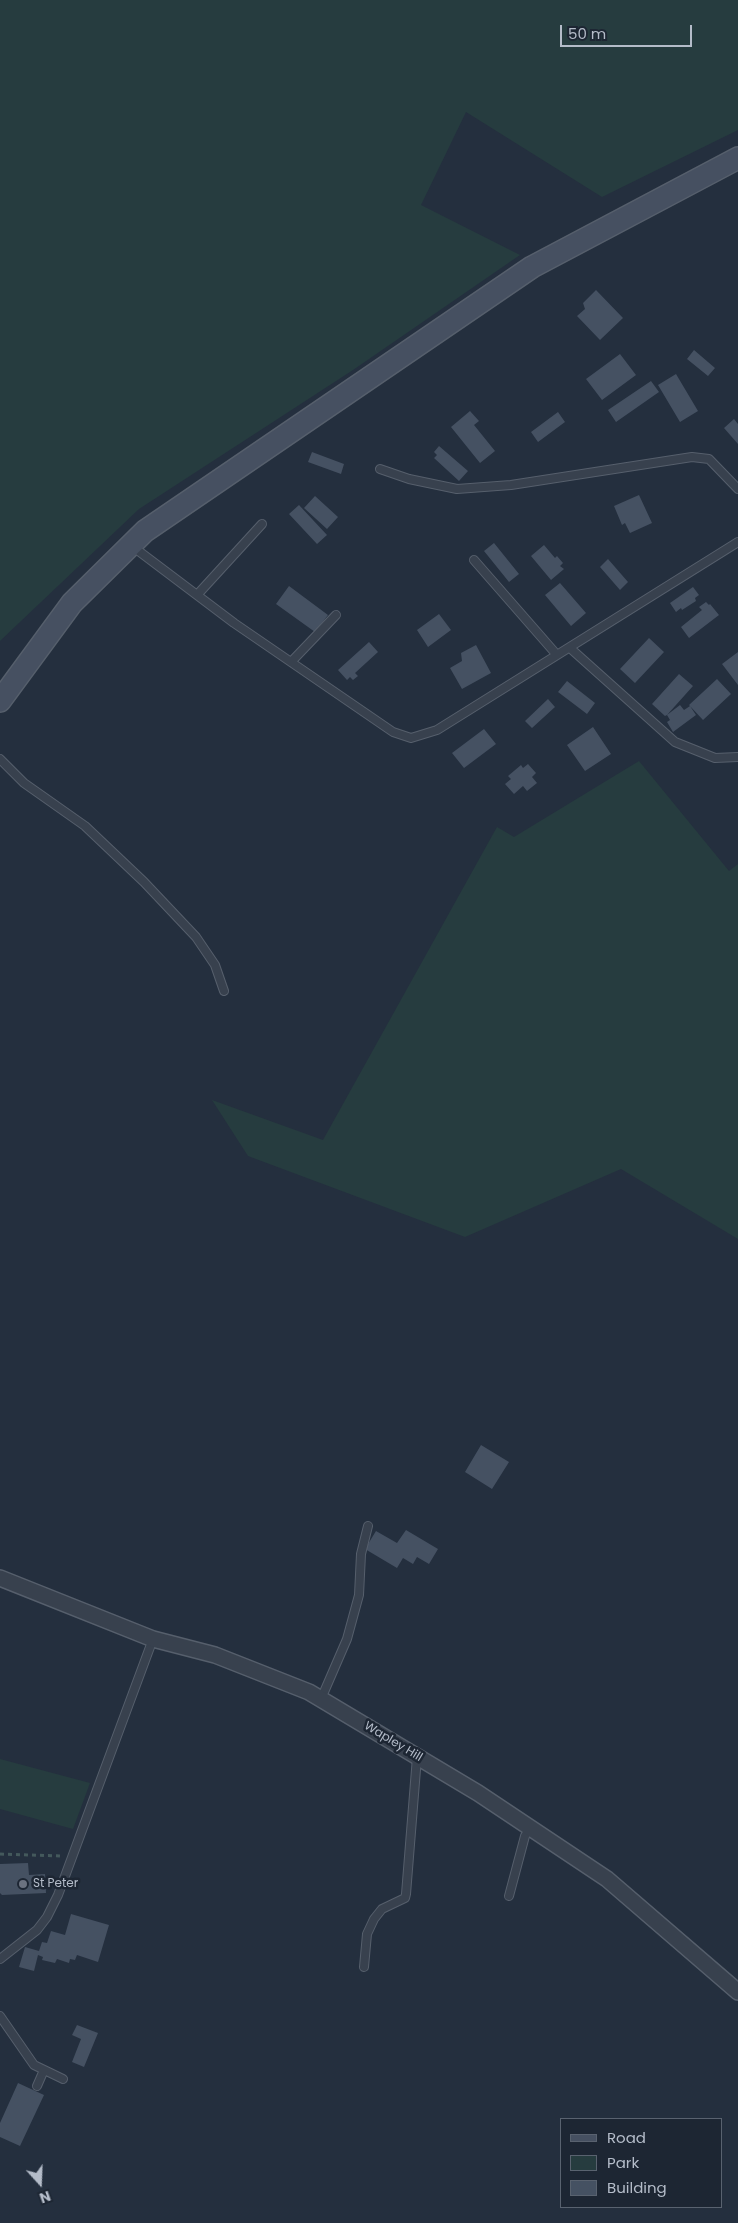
<!DOCTYPE html>
<style>
body{margin:0}
#map{position:relative;width:738px;height:2223px;overflow:hidden;background:#242f3e;font-family:Poppins,sans-serif}
canvas{display:block}
.legend{position:absolute;left:560px;top:2118px;width:162px;height:90px;box-sizing:border-box;background:#1d2633;border:1px solid #59626f;margin:0;padding:6px 9px;list-style:none;font-size:15px;color:#b4bcc9}
.legend li{display:flex;align-items:center;gap:10px;height:25px}
.legend b{width:25px;border:1px solid #59626f}
.north{position:absolute;left:15px;top:2158px;width:50px;height:50px;-webkit-text-stroke:4px #1d2633;paint-order:stroke;rotate:160deg;font-size:14px;font-weight:700;line-height:20px;text-align:center;color:#b4bcc9}
.north::after{content:'';display:block;margin:auto;width:18px;height:22px;background:#b4bcc9;clip-path:polygon(50% 0,100% 100%,50% 72%,0 100%)}
.scale{position:absolute;left:560px;top:25px;width:132px;height:22px;box-sizing:border-box;border:2px solid #b4bcc9;border-top:0;padding-left:6px;font-size:15px;line-height:18px;white-space:nowrap;color:#b4bcc9;-webkit-text-stroke:4px #1d2633;paint-order:stroke}
</style>
<div id="map">
<canvas width="738" height="2223"></canvas>
<ul class="legend">
<li><b style="height:6px;background:#465061"></b>Road</li>
<li><b style="height:14px;background:#263c3f"></b>Park</li>
<li><b style="height:14px;background:#455162"></b>Building</li>
</ul>
<div class="north">N</div>
<div class="scale">50 m</div>
</div>
<script>
const ctx = document.querySelector('canvas').getContext('2d');
ctx.lineJoin = 'round';
function paint(path, color) { ctx.fillStyle = color; ctx.fill(path, 'evenodd'); }
const toPath = rows => new Path2D(rows.map(r => 'M' + r).join(''));
function strokePath(path, color, width, dash) { ctx.strokeStyle = color; ctx.lineWidth = width; ctx.lineCap = dash ? 'butt' : 'round'; ctx.setLineDash(dash || []); ctx.stroke(path); }
function label(font, color, halo, rows, align = 'center') {
  ctx.font = font + ' Poppins,sans-serif'; ctx.lineWidth = 5; ctx.setLineDash([]); ctx.textBaseline = 'middle'; ctx.strokeStyle = halo; ctx.fillStyle = color; for (const [text, x, y, turn = 0] of rows) {
    ctx.save(); ctx.translate(x, y); ctx.rotate((+turn || 0) * Math.PI / 180); ctx.textAlign = isNaN(turn) ? turn : align; if (halo) ctx.strokeText(text, 0, 0); ctx.fillText(text, 0, 0); ctx.restore();
  }
}
paint(toPath([
 [0,0,738,0,738,130,602,197,466,112,421,205,520,255,353,370,139,509,0,641],
 [639,761,729,871,738,864,738,1239,621,1169,465,1237,248,1156,212,1100,323,1140,497,827,514,837],
 [0,1759,90,1783,73,1829,0,1809]
]), '#263c3f');
paint(toPath([
 [596,290,623,318,600,340,577,316,585,309,583,303],
 [694,350,715,368,708,376,687,359],
 [620,354,636,375,602,400,586,379],
 [676,374,698,411,680,422,658,385],
 [651,381,659,392,616,422,608,410],
 [470,411,479,421,474,425,495,451,480,463,451,427],
 [558,412,565,422,538,442,531,432],
 [734,419,738,424,738,444,724,428],
 [439,446,468,471,459,481,434,458,437,455,434,452],
 [312,452,344,464,341,474,308,462],
 [639,495,652,523,630,533,625,523,622,525,614,506],
 [315,496,338,517,327,529,304,508],
 [299,505,327,535,317,544,289,514],
 [494,543,519,574,509,582,484,551],
 [544,545,555,558,557,556,563,563,560,566,564,569,551,580,531,556],
 [608,559,628,582,620,590,600,567],
 [560,583,586,613,571,626,545,595],
 [289,586,328,615,315,632,276,604],
 [693,587,699,595,695,598,696,601,682,610,681,608,676,612,670,603],
 [706,602,709,605,710,604,719,615,689,638,681,627,702,610,699,607],
 [439,614,451,630,428,647,417,630],
 [649,638,664,652,635,683,620,669],
 [369,642,378,652,355,673,358,676,353,680,350,677,347,680,338,670],
 [476,645,491,673,462,689,450,668,462,661,461,653],
 [738,652,738,685,722,664],
 [679,674,693,686,667,715,680,705,684,710,690,706,696,715,673,732,667,722,670,720,667,715,665,716,652,704],
 [717,679,731,694,703,720,689,705],
 [567,681,595,703,587,714,558,692],
 [548,699,555,707,532,728,525,721],
 [593,727,611,754,585,771,567,745],
 [484,729,496,744,464,768,452,753],
 [528,764,536,773,532,777,537,783,527,791,523,786,514,794,505,784,511,779,508,776,521,765,523,768],
 [481,1445,509,1462,492,1489,465,1472],
 [406,1530,438,1549,429,1564,417,1557,413,1564,403,1558,397,1568,365,1549,376,1531,397,1543],
 [28,1863,29,1875,45,1874,46,1893,2,1895,0,1893,0,1864],
 [71,1914,109,1925,98,1962,77,1955,75,1960,70,1959,69,1963,57,1959,55,1963,42,1960,43,1957,38,1955,34,1971,19,1967,25,1947,39,1951,42,1942,47,1943,51,1931,65,1935],
 [77,2025,98,2033,84,2067,72,2062,81,2039,72,2035],
 [18,2083,44,2095,20,2146,0,2137,0,2123]
]), '#455162');
const service = toPath([
 [380,469,409,479,457,489,511,485,692,457,709,459,738,489],
 [132,546,234,623,393,732,411,738,437,730,738,542],
 [474,560,557,655],
 [197,595,262,524],
 [570,648,675,742,715,758,738,757],
 [291,662,336,615],
 [0,759,24,783,85,826,144,882,196,937,215,965,224,991],
 [321,1699,347,1639,359,1595,361,1554,368,1526],
 [509,1896,525,1836,530,1828],
 [0,1959,37,1930,47,1917,58,1895,153,1639],
 [364,1967,367,1934,374,1919,382,1909,405,1898,406,1894,417,1757],
 [0,2016,34,2065,63,2079],
 [37,2086,44,2070]
]);
const minor = toPath([
 [0,1578,153,1639,215,1655,309,1692,478,1793,607,1879,738,1992]
]);
const secondary = toPath([
 [0,701,72,603,145,531,532,267,738,158]
]);
strokePath(service, '#565f6c', 10);
strokePath(minor, '#565f6c', 18);
strokePath(secondary, '#565f6c', 24);
strokePath(toPath([
 [0,1854,61,1856]
]), '#44595c', 3, [4, 4]);
strokePath(service, '#38414e', 8);
strokePath(minor, '#38414e', 15);
strokePath(secondary, '#465061', 21);
for (const [x, y, r, color] of [
 [23,1884,5,"#6b7280"]
]) { const dot = new Path2D(); dot.arc(x, y, r, 0, 2 * Math.PI); ctx.fillStyle = color; ctx.fill(dot); strokePath(dot, '#1d2633', 2); }
label('12px', '#b4bcc9', '#1d2633', [
 ["Wapley Hill",393,1742,31]
]);
label('12px', '#b4bcc9', '#1d2633', [
 ["St Peter",33,1884]
], 'left');
</script>
